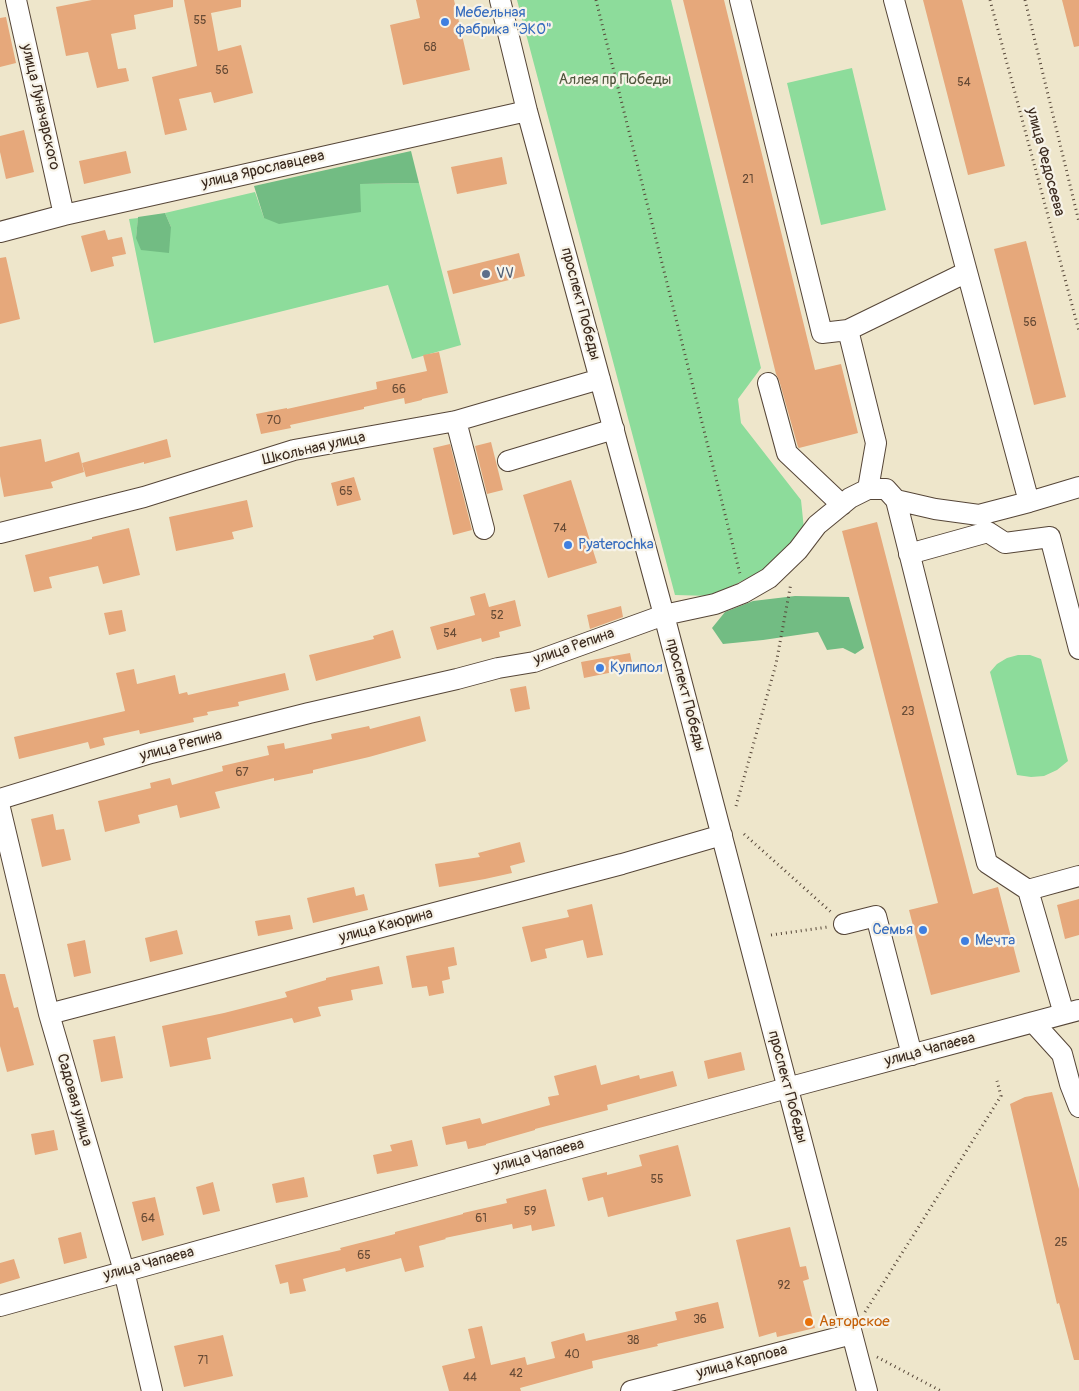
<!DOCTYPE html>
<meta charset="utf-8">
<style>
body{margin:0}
canvas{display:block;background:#eee6cb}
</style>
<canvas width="1079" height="1391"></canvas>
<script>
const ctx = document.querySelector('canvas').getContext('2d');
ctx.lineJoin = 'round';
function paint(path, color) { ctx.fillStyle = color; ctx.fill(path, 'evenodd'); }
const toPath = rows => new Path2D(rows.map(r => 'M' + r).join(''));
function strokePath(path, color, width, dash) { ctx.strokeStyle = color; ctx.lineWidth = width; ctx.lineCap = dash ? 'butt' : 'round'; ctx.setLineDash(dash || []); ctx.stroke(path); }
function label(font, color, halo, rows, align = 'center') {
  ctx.font = font + ' Pangolin,sans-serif'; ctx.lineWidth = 4.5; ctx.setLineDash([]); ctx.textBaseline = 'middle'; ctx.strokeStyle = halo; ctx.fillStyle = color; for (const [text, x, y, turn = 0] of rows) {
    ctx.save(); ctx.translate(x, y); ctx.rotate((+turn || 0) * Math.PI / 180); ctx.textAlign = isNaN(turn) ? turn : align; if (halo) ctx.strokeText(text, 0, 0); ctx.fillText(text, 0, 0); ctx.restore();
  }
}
paint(toPath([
 [517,0,671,0,761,368,738,399,741,423,801,500,804,529,770,567,712,596,675,595],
 [852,68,886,210,821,225,787,83],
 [419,183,461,345,412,359,388,285,154,343,129,219,138,218,136,238,171,227,165,213,255,192,264,218,360,184],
 [1018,655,1030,655,1041,659,1068,761,1057,770,1044,776,1031,777,1017,775,990,672,997,664,1007,658]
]), '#8ddc9b');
paint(toPath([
 [411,151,419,183,360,184,361,212,279,224,264,218,254,186],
 [165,213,171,227,169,253,141,250,136,238,138,217],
 [795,596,849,597,864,648,855,654,843,648,827,650,818,632,763,640,723,644,712,628,725,612,753,601]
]), '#72bc83');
paint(toPath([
 [92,0,173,0,173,7,134,15,136,29,111,34,118,69,126,68,129,81,97,88,88,52,66,56,56,7],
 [184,0,241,0,241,7,211,13,218,51,241,45,253,93,214,103,211,92,179,99,187,130,165,135,152,77,197,66],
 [416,0,454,0,470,70,403,85,390,25,420,18],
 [683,0,724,0,815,370,841,364,858,433,799,448,798,447,779,380,776,374],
 [923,0,962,0,1005,166,968,175],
 [1062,0,1079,0,1079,46,1074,47],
 [6,17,16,63,0,67,0,18],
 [24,130,34,172,6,179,0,152,0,136],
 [126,151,131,173,84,184,79,161],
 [502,157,507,184,457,194,451,167],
 [105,230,108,240,122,237,126,254,112,257,114,266,91,272,81,236],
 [1026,241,1066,397,1034,405,994,249],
 [519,253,525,276,453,294,447,271],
 [6,257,20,319,0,324,0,258],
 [439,352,448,393,422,399,422,400,405,404,404,398,364,407,364,409,290,425,291,428,261,434,256,414,287,408,287,409,377,389,376,382,427,371,423,355],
 [41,439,45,462,79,452,84,472,51,482,53,488,4,497,0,476,0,447],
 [167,439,171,457,144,464,144,462,86,477,82,463],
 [491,442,503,490,487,494,475,446],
 [450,444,472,530,453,535,433,448],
 [354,477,361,500,337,506,331,483],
 [571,480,597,563,548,578,523,495],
 [247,500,253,527,232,532,234,539,176,551,169,517],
 [877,522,973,894,998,887,1020,972,931,995,909,910,938,903,842,531],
 [129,528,140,575,103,584,98,566,49,577,52,588,34,592,25,555,92,539,92,537],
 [485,593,489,607,515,600,521,626,499,632,500,637,482,642,481,638,437,650,430,627,475,615,470,597],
 [621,606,623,617,590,629,587,615],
 [122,610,126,631,109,635,104,613],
 [393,630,401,658,316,681,309,655,374,639,373,636],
 [630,653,633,668,584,678,581,662],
 [134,669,137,684,175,675,179,694,187,692,188,695,285,673,289,690,238,702,239,706,207,712,208,715,193,718,194,722,140,734,139,730,103,738,105,745,90,749,88,742,19,759,14,737,125,711,116,673],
 [526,686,530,709,515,712,510,689],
 [420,716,426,741,369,757,313,770,313,773,274,781,274,778,215,792,220,808,180,818,177,805,138,815,140,823,105,832,98,801,151,788,150,783,170,778,172,785,223,771,222,766,269,755,267,746,284,743,285,749,332,739,331,734,369,726,370,729],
 [53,814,56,830,64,829,71,860,42,867,31,819],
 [520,842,525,862,510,866,512,873,485,879,439,887,435,864,480,857,478,853],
 [354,887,356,896,364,894,368,910,313,923,307,898],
 [1079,899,1079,935,1065,939,1057,905],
 [592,904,603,955,587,958,583,940,545,949,547,958,531,962,522,927,569,917,567,910],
 [290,915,293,929,258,936,255,921],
 [177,930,183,954,150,962,145,938],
 [85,940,91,973,74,977,67,944],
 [454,947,457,965,448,967,450,979,442,981,444,993,429,996,427,986,412,988,406,956],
 [379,966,383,984,351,990,353,1000,318,1007,321,1016,294,1023,292,1018,207,1038,211,1059,170,1067,162,1026,224,1013,287,997,285,992,326,980,326,978],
 [0,974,5,974,14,1008,18,1007,34,1065,7,1072,0,1046],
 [115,1036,123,1078,101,1082,93,1040],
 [741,1052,745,1070,708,1079,704,1061],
 [596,1065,601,1085,639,1075,640,1079,673,1071,677,1086,607,1105,608,1110,535,1129,535,1130,486,1144,486,1145,468,1149,466,1141,446,1145,442,1127,480,1118,482,1124,550,1105,548,1097,559,1095,554,1076],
 [1052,1092,1079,1189,1079,1360,1074,1360,1059,1303,1057,1304,1010,1104,1025,1097],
 [54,1130,58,1150,35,1155,31,1134],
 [412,1140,418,1166,377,1174,373,1155,392,1151,390,1145],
 [678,1145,691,1196,608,1217,603,1197,588,1201,582,1178,607,1172,607,1175,642,1166,639,1155],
 [304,1177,308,1197,276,1203,272,1184],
 [213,1182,220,1211,203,1215,196,1187],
 [546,1189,555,1226,532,1231,531,1225,513,1229,512,1224,445,1238,446,1239,419,1246,424,1267,405,1272,401,1258,346,1272,345,1268,303,1279,306,1291,290,1294,288,1282,280,1284,275,1265,341,1250,340,1248,395,1234,395,1232,463,1214,463,1213,507,1203,506,1199],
 [155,1197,164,1235,142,1241,132,1202],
 [790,1227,800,1267,806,1266,809,1279,803,1281,815,1328,777,1337,776,1332,759,1337,736,1240],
 [81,1232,87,1258,64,1264,58,1238],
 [14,1259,20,1278,0,1284,0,1263],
 [718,1302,724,1328,657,1344,658,1346,592,1361,593,1368,520,1388,521,1391,449,1391,442,1366,475,1358,468,1329,482,1326,491,1365,525,1357,527,1365,555,1358,551,1342,584,1333,586,1341,677,1320,675,1312],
 [223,1335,233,1376,184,1387,174,1346]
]), '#e6a87b');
const minor = toPath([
 [16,0,64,215],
 [500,0,527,111,664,615,867,1391],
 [740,0,822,333,848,330],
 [0,232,64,215,527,111],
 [967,272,1029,502],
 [768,383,787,453,842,505],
 [456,421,484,529],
 [508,461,614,429],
 [868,489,876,443,848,330,967,272,894,0],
 [896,500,987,863,1028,890,1064,1014],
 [0,533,144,497,294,450,456,421,600,379],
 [909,554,988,532,1005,543,1050,537,1079,649],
 [0,799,151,753,309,713,457,679,498,668,534,662,664,615,715,604,743,593,769,578,798,550,817,525,850,498,868,489,886,489,896,500,935,509,979,515,1029,502,1079,487],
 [0,808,49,1014,124,1271,152,1391],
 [1028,890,1079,876],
 [844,924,876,916,912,1055],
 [49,1014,622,864,722,835],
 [1033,1022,1062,1054,1070,1084,1079,1107],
 [0,1306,787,1088,1079,1010],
 [631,1391,852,1334]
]);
strokePath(minor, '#564638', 22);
strokePath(toPath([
 [596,0,740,574],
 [990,0,1079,331],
 [1025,0,1079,222],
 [736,806,776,664,791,583],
 [744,834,831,912],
 [771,935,828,927],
 [865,1312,1001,1096,996,1077],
 [877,1357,941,1391]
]), '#564638', 3, [1, 4]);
strokePath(minor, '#fff', 20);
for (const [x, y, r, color] of [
 [445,22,5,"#3f7fe0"],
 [486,274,5,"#5c6f8a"],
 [568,545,5,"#3f7fe0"],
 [600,668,5,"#3f7fe0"],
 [923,930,5,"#3f7fe0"],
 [965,941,5,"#3f7fe0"],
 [809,1322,5,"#e8710a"]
]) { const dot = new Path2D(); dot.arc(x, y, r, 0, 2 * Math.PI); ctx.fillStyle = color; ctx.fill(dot); strokePath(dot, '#f7f3e8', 2); }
label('12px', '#664a35', null, [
 ["55",200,21],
 ["68",430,48],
 ["56",222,71],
 ["54",964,83],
 ["21",748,180],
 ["56",1030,323],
 ["66",399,390],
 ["70",274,421],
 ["65",346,492],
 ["74",560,529],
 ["52",497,616],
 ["54",450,634],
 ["23",908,712],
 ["67",242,773],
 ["55",657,1180],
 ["59",530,1212],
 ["64",148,1219],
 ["61",481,1219],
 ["25",1061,1243],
 ["65",364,1256],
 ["92",784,1286],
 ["36",700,1320],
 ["38",633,1341],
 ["40",572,1355],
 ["71",203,1361],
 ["42",516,1374],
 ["44",470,1378]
]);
label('15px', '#366cbe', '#f7f3e8', [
 ["Мебельная",455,13],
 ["фабрика \"ЭКО\"",455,30],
 ["Pyaterochka",578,545],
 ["Купипол",610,668],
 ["Семья",913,930,"right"],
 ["Мечта",975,941]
], 'left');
label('15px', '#50563d', '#f7f3e8', [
 ["Аллея пр Победы",615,80]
]);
label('15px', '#3b2a1e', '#f7f3e8', [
 ["улица Луначарского",40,107,77],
 ["улица Федосеева",1045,162,75],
 ["улица Ярославцева",263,170,-13],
 ["проспект Победы",580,304,75],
 ["Школьная улица",314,449,-13],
 ["улица Репина",574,647,-19],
 ["проспект Победы",685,695,75],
 ["улица Репина",181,746,-15],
 ["улица Каюрина",386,926,-15],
 ["улица Чапаева",930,1050,-15],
 ["проспект Победы",787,1087,75],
 ["Садовая улица",74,1100,74],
 ["улица Чапаева",539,1156,-15],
 ["улица Чапаева",149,1264,-15],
 ["улица Карпова",742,1362,-15]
]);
label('15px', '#4e5e75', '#f7f3e8', [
 ["VV",496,274]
], 'left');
label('15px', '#c56008', '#f7f3e8', [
 ["Авторское",819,1322]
], 'left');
</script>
